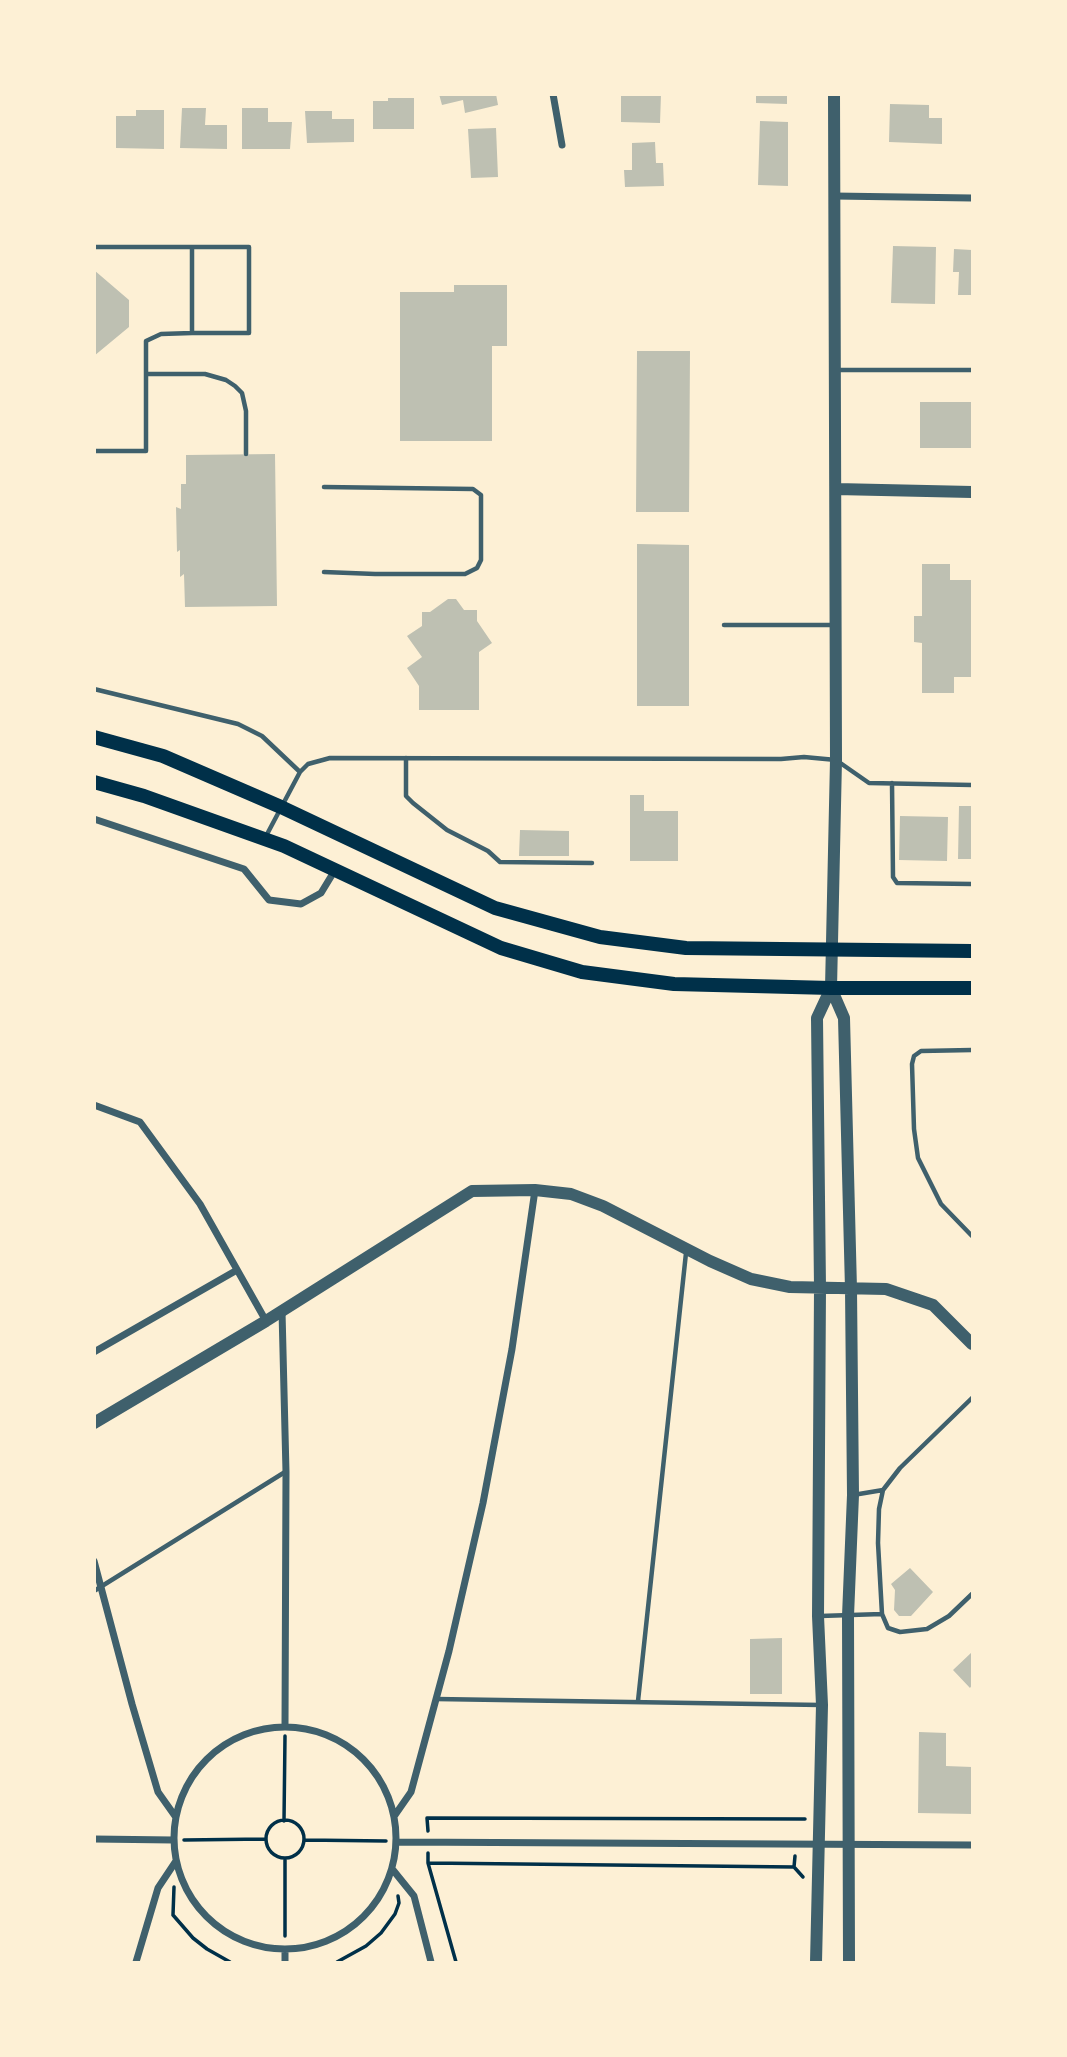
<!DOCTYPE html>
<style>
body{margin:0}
#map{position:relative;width:1067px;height:2057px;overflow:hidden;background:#fdf0d5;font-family:"Archivo Narrow",sans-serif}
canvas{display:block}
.frame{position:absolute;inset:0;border:96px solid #fdf0d5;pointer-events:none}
</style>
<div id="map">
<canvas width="1067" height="2057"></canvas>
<div class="frame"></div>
</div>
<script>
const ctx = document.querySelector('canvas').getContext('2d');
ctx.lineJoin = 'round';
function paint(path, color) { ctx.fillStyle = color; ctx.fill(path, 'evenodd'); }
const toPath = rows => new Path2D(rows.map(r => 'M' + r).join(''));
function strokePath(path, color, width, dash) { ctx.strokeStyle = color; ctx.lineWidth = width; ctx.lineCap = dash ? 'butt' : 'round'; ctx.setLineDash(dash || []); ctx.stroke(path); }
paint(toPath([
 [439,94,496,94,498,105,465,113,463,100,442,105],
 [621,94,661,94,660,123,621,122],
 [756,94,787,94,787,104,756,103],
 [388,98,414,98,414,129,373,129,373,101,388,101],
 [890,104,929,105,929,118,942,118,942,144,889,142],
 [182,108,206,108,205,125,227,125,227,149,180,148],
 [242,108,268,108,268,122,292,122,290,149,242,149],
 [136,110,164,110,164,149,116,148,116,116,136,116],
 [305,111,332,111,332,119,354,119,354,142,307,143],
 [760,121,788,122,788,186,758,185],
 [496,128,498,177,471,178,468,129],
 [655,142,656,163,663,163,664,186,625,187,624,170,632,170,632,143],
 [893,246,936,247,935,304,891,303],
 [954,249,972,250,972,295,958,295,959,272,953,272],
 [94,270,129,300,129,327,94,356],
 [454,285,507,285,507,346,492,346,492,441,400,441,400,292,454,292],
 [637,351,690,351,689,512,636,512],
 [920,402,972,402,972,448,920,448],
 [275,454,277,606,185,607,184,574,180,577,180,550,177,552,176,507,181,509,181,484,186,484,186,455],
 [637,544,689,545,689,706,637,706],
 [922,564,950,564,950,580,972,580,972,677,954,677,954,693,922,693,922,643,914,642,914,616,922,616],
 [448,599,456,599,464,610,477,610,477,621,492,643,479,652,479,710,419,710,419,686,407,668,422,657,407,636,422,626,422,612,430,612],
 [630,795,644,795,644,811,678,811,678,861,630,861],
 [959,806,972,806,972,859,958,859],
 [900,816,948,817,947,861,899,860],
 [520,830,569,831,569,856,519,856],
 [910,1568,933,1592,911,1616,899,1616,894,1610,895,1590,891,1584],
 [782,1638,782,1694,750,1694,750,1639],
 [972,1652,972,1685,970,1688,953,1670],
 [919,1732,946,1733,946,1766,972,1767,972,1814,918,1813]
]), '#bec0b2');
strokePath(toPath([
 '266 1839a19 19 0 1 1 38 0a19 19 0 1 1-38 0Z',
 [284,1821,285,1736],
 [428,1831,427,1818,805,1819],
 [184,1840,266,1839],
 [304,1840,386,1841],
 [428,1853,428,1863,794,1867],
 [795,1856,794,1867,803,1877],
 [428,1863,456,1962],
 [174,1887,173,1915,193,1938,207,1949,230,1962],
 [285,1936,285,1858],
 [337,1962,366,1946,381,1933,395,1914,399,1903,398,1896]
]), '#003049', 3.5);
strokePath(toPath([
 [94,247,249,247,249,333,192,333,192,247],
 [837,370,972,370],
 [147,374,205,374,226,380,235,386,242,393,246,411,246,454],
 [94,451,146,451,146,341,161,334,192,333],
 [324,572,375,574,465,574,477,568,481,560,481,495,473,489,324,487],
 [724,625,835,625],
 [94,689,238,724,262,736,300,772],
 [406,758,406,796,413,803,447,830,488,851,500,862,592,863],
 [892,783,893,877,897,883,972,884],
 [265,838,300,772,308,764,330,758,781,759,804,757,836,760,869,783,972,785],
 [972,1050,921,1051,914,1056,912,1064,914,1129,918,1158,941,1204,972,1236],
 [972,1398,900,1468,883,1490,879,1509,878,1543,882,1614,888,1628,900,1632,927,1629,949,1616,972,1594],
 [853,1495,883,1490],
 [94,1591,285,1472],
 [820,1616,882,1614],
 [436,1699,821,1705],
 [638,1701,686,1253]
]), '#3f606c', 4.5);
strokePath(toPath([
 [553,94,562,145],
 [834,196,972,198],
 [94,819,244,869,269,900,301,904,321,893,335,870],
 [94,1105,140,1122,200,1204,266,1321],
 [282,1311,286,1472,285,1726],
 [94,1352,237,1270],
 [94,1561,132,1704,158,1792,175,1816],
 '174 1838a111 111 0 1 1 222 0a111 111 0 1 1-222 0Z',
 [395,1815,411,1792,449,1651,483,1503,512,1349,535,1190],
 [94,1839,173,1840],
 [398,1842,972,1845],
 [393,1870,414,1896,431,1962],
 [285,1949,285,1962],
 [136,1962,158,1888,176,1861]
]), '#3f606c', 7);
strokePath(toPath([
 [834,94,836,760,831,988,844,1018,851,1289,853,1495,848,1616,849,1962],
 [836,489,972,492],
 [94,1423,266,1321,472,1191,535,1190,571,1194,603,1206,710,1261,751,1279,790,1287,886,1289,933,1305,972,1344],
 [816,1962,822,1705,818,1616,820,1288,817,1018,831,988]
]), '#3f606c', 12);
strokePath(toPath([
 [94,737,163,756,281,807,495,908,600,937,686,948,972,951],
 [94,782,144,796,284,846,501,948,582,972,674,984,831,988,972,988]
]), '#003049', 14);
</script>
